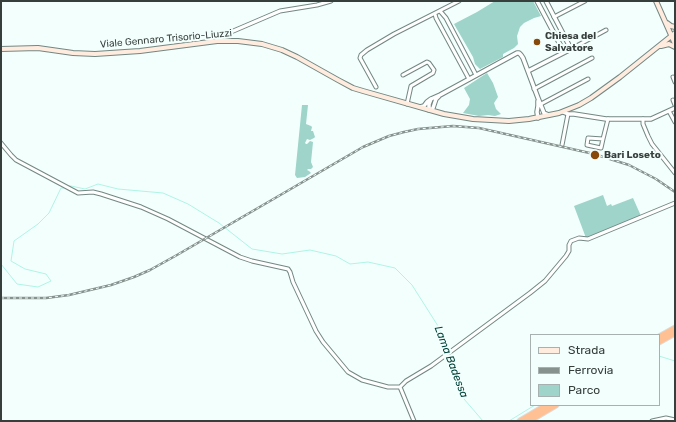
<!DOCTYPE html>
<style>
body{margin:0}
#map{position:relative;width:676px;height:422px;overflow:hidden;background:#f2fffc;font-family:Rubik,sans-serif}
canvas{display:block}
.frame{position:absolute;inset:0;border:2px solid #373f3d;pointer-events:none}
.legend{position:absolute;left:530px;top:334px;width:130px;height:72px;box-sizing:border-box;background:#f2fffc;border:1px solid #a7b2b0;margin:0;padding:5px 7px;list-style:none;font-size:12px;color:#373f3d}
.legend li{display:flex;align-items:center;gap:8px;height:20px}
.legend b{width:20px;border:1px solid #a7b2b0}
</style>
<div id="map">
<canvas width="676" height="422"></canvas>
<div class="frame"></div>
<ul class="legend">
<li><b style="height:5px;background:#ffecdf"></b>Strada</li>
<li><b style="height:5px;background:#87928f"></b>Ferrovia</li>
<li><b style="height:11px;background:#9ed4c9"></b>Parco</li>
</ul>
</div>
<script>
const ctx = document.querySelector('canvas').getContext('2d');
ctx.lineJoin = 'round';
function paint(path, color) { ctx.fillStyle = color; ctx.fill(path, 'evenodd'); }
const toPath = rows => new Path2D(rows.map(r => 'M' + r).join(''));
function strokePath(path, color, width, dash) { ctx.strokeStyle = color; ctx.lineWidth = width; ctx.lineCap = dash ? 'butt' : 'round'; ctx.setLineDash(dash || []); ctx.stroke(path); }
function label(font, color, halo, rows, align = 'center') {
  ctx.font = font + ' Rubik,sans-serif'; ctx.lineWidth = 4; ctx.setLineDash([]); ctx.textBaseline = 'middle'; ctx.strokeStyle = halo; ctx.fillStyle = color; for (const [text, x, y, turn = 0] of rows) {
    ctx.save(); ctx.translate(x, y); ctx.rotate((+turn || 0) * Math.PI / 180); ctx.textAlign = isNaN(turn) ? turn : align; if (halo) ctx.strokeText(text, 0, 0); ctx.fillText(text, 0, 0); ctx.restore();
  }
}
paint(toPath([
 [495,1,533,1,541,16,534,18,524,23,520,27,517,36,518,44,514,48,503,54,503,57,480,69,475,64,473,57,454,24,477,12],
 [487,73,493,83,498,97,494,103,496,109,501,114,495,116,488,115,479,116,463,113,469,105,470,99,464,88],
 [302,105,308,105,306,124,311,126,312,127,311,131,313,131,315,137,314,138,310,140,307,139,305,143,306,144,307,144,310,141,313,142,311,162,313,167,311,169,308,169,307,170,309,171,311,173,305,177,297,178,295,175],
 [603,195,607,206,611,204,612,206,633,198,641,216,586,238,574,206]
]), '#9ed4c9');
strokePath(toPath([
 [69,186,71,186,85,189,98,184,118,189,163,193,188,204,219,223,252,249,282,254,310,250,336,256,350,264,368,262,395,268,412,285,438,326,449,350,464,399,483,421],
 [1,264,17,284,38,287,51,281,46,274,25,269,11,261,14,241,38,224,49,213,61,188,64,188],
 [659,356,675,361],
 [509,421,535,405]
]), '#aff4e5', 1);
const minor = toPath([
 [440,11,446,18,476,75],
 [435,14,436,18,469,79],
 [554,17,585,1],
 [217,41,217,38,280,11,317,5,331,1],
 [571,49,606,30],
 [403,75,427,62,429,63,434,70,433,73,411,86,407,104],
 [673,77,675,82],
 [376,87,360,58,361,55,367,50,394,34,459,1],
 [534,89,592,58],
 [673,100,675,105],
 [541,104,588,79],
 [669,111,675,122],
 [643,119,643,124,648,136,652,144,675,173],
 [603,139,588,138,587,145,601,148,603,139,608,119],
 [1,143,11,155,16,160,78,193,93,192,101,194,141,207,168,219,240,257,252,261,288,269,290,272,293,282,316,331,323,342,348,372,362,380,388,387,400,387],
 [562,145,568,114],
 [400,387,406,381,431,366,530,293,545,281,566,256,569,251,569,245,571,241,579,238,588,239,675,203],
 [400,387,414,421],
 [652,421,666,418,675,420]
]);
const tertiary = toPath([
 [537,1,564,52],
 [528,71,571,49,546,1],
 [538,101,538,106,537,112,538,118],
 [420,107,424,106,427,102,431,99,440,95,517,53,519,53,521,55,523,58,538,98,544,113,549,115],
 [429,110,429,104,431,99],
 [431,110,433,108,436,99,439,96],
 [563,112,568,114,574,114,606,119,651,119,675,108]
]);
const secondary = toPath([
 [656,1,675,44],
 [667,23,671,26,675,27],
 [661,46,669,44,675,47],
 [1,49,38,48,73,53,95,54,140,51,217,41,238,41,262,44,282,50,297,57,338,80,353,88,363,91,444,114,473,119,509,121,529,119,559,113,579,105,591,98,620,77,675,33]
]);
const motorway = toPath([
 [659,337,675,328],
 [659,342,675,333],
 [520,421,547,405],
 [529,421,556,405]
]);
strokePath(minor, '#748783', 5);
strokePath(tertiary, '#748783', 5.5);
strokePath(secondary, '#748783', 6);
strokePath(motorway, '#dbdcdc', 7);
strokePath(minor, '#fff', 3);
strokePath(tertiary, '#fff', 3.5);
strokePath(secondary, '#ffecdf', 4);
strokePath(motorway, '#ffc193', 5);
const rail = toPath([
 [1,298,46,298,69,295,111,285,134,277,150,270,177,255,363,147,389,136,404,132,418,129,453,126,479,128,594,154,629,165,656,179,675,192]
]);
strokePath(rail, '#87928f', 2.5);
strokePath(rail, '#f2fffc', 1, [3]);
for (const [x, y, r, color] of [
 [537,42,4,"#884a0b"],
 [595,155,5,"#884a0b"]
]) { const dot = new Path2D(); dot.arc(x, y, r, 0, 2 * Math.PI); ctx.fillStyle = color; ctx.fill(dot); strokePath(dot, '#f2fffc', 1.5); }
label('bold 10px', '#373f3d', '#f2fffc', [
 ["Chiesa del",545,36],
 ["Salvatore",545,48],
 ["Bari Loseto",604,155]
], 'left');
label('10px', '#373f3d', '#f2fffc', [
 ["Viale Gennaro Trisorio-Liuzzi",166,39,-5]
]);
label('italic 11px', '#014239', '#f2fffc', [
 ["Lama Badessa",451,362,69]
]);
</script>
